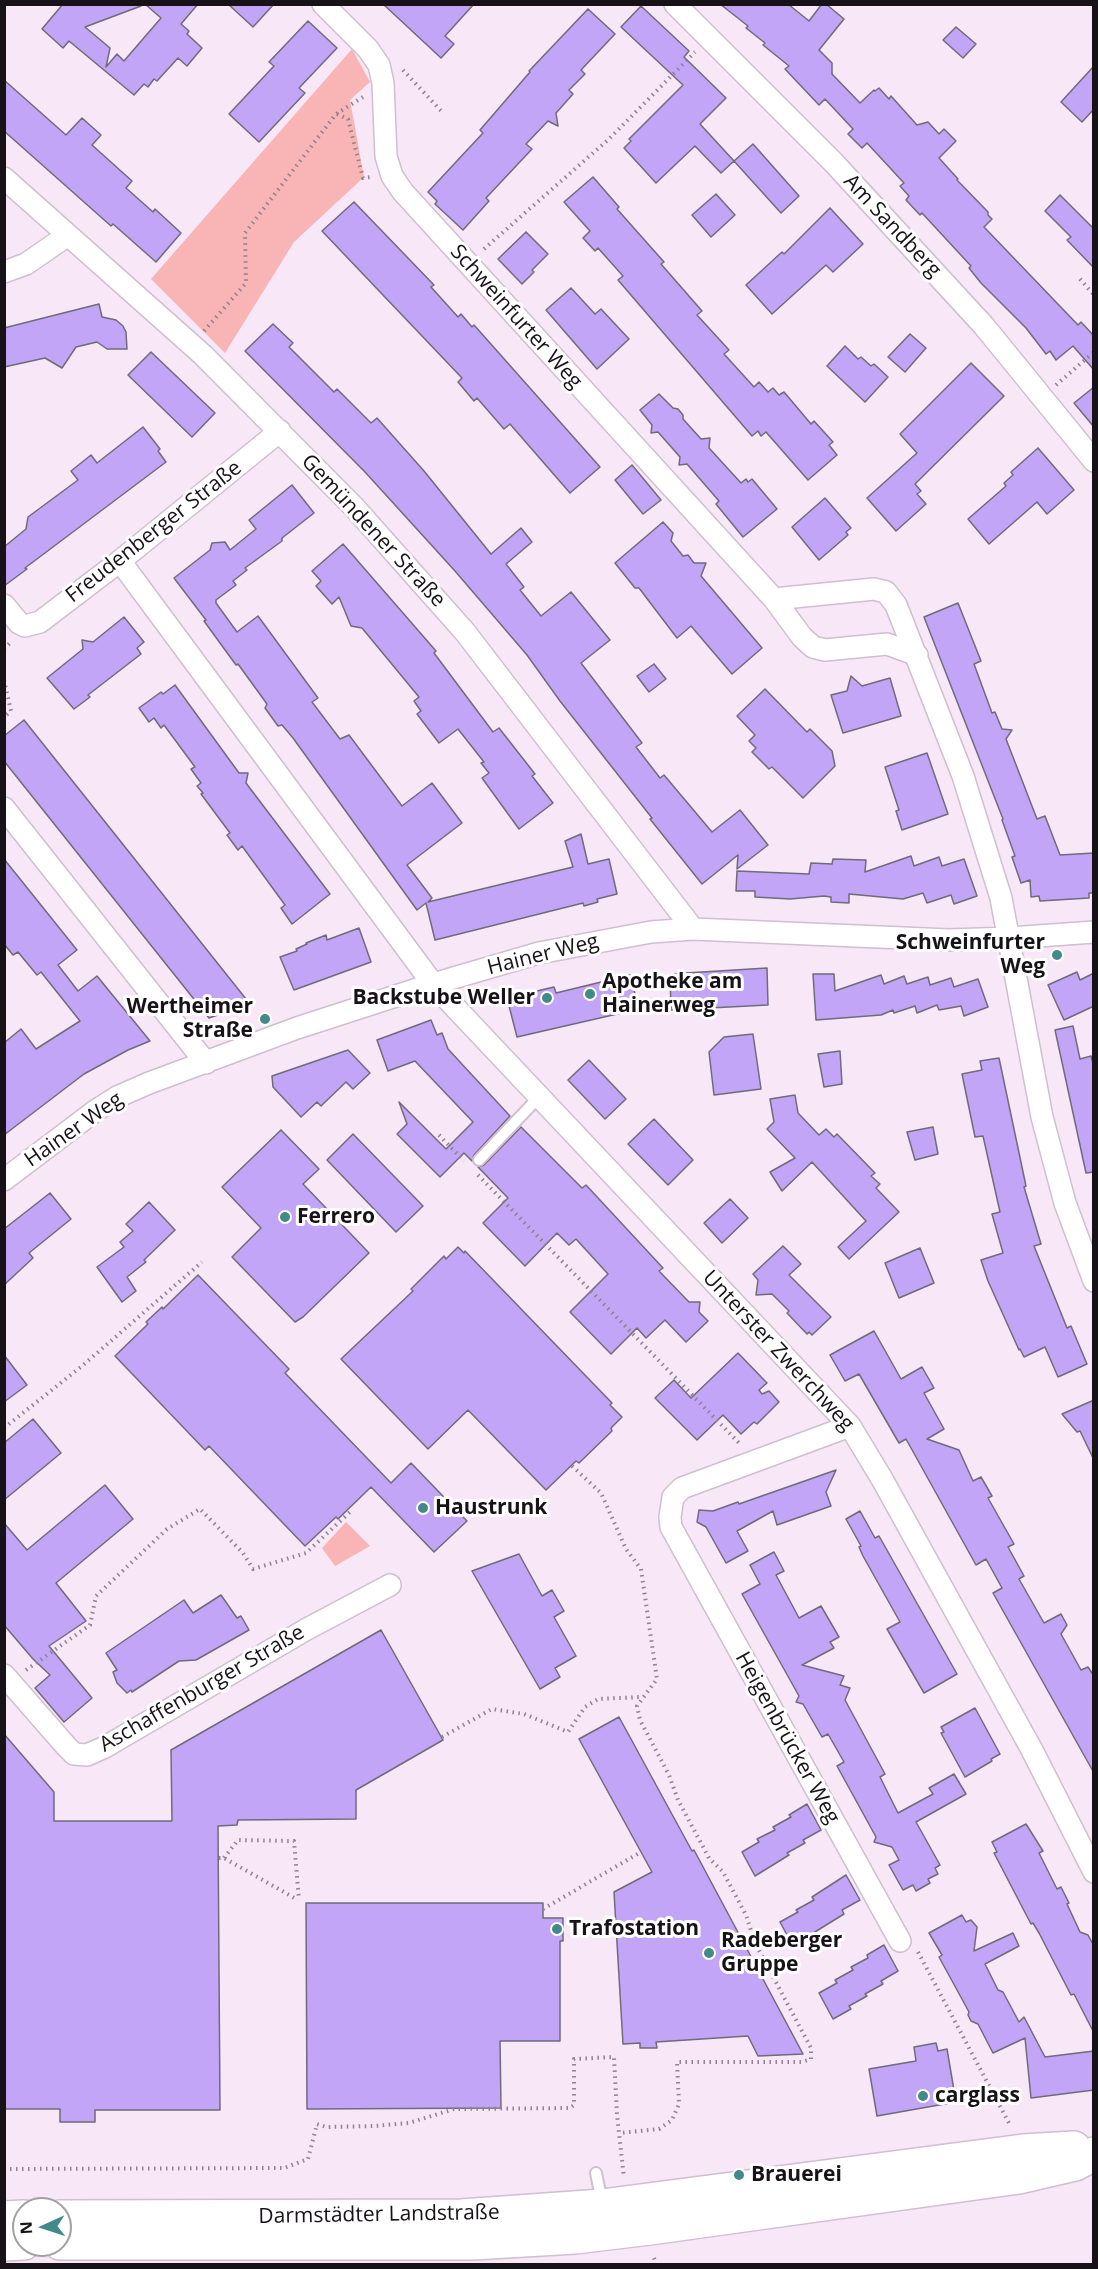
<!DOCTYPE html>
<meta charset="utf-8">
<style>
body{margin:0}
#map{position:relative;width:1098px;height:2269px;overflow:hidden;background:#f7e7f7;font-family:"Open Sans",sans-serif}
canvas{display:block}
.frame{position:absolute;inset:0;border:6px solid #171217;pointer-events:none}
.north{position:absolute;left:12px;top:2197px;width:60px;height:60px;box-sizing:border-box;background:#fff;border:2px solid #a2a0a2;border-radius:50%;rotate:267deg;font-size:16px;font-weight:700;line-height:24px;text-align:center;color:#171217}
.north::after{content:'';display:block;margin:auto;width:21px;height:27px;background:#41898b;clip-path:polygon(50% 0,100% 100%,50% 72%,0 100%)}
</style>
<div id="map">
<canvas width="1098" height="2269"></canvas>
<div class="frame"></div>
<div class="north">N</div>
</div>
<script>
const ctx = document.querySelector('canvas').getContext('2d');
ctx.lineJoin = 'round';
function paint(path, color) { ctx.fillStyle = color; ctx.fill(path, 'evenodd'); }
const toPath = rows => new Path2D(rows.map(r => 'M' + r).join(''));
function strokePath(path, color, width, dash) { ctx.strokeStyle = color; ctx.lineWidth = width; ctx.lineCap = dash ? 'butt' : 'round'; ctx.setLineDash(dash || []); ctx.stroke(path); }
function label(font, color, halo, rows, align = 'center') {
  ctx.font = font + ' "Open Sans",sans-serif'; ctx.lineWidth = 6; ctx.setLineDash([]); ctx.textBaseline = 'middle'; ctx.strokeStyle = halo; ctx.fillStyle = color; for (const [text, x, y, turn = 0] of rows) {
    ctx.save(); ctx.translate(x, y); ctx.rotate((+turn || 0) * Math.PI / 180); ctx.textAlign = isNaN(turn) ? turn : align; if (halo) ctx.strokeText(text, 0, 0); ctx.fillText(text, 0, 0); ctx.restore();
  }
}
paint(toPath([
 [352,49,370,82,350,100,364,177,294,242,225,353,151,279],
 [346,1522,370,1546,335,1566,322,1548]
]), '#f9b4b5');
const building = toPath([
 [63,4,141,4,141,6,85,27,110,48,106,67,117,54,124,61,161,18,145,4,198,4,181,24,189,31,187,34,202,48,187,66,178,58,157,81,154,79,148,87,144,84,134,95,69,41,63,48,42,29,63,4],
 [228,4,274,4,253,27,228,4],
 [383,4,474,4,445,36,454,44,441,58,383,4],
 [720,4,788,4,809,21,822,4,826,4,844,19,819,50,832,63,832,74,860,103,874,90,875,91,879,88,889,99,891,96,917,125,928,122,939,134,944,129,956,141,939,158,958,179,957,180,988,212,988,215,992,219,984,227,1078,325,1081,322,1094,336,1094,370,1073,346,1056,360,1050,351,1046,354,1026,328,981,283,969,268,971,266,922,213,920,215,906,200,909,196,900,186,904,183,867,143,862,148,848,134,853,129,825,99,819,105,785,69,789,66,763,45,765,43,746,28,748,26,720,4],
 [641,6,689,51,684,57,726,98,700,124,734,161,753,144,799,196,781,213,734,161,721,173,695,146,656,183,624,148,631,141,629,139,683,85,621,27,641,6],
 [588,9,615,34,581,70,585,74,569,90,573,94,556,113,558,126,548,121,526,144,532,149,486,198,489,201,463,230,435,204,437,201,428,192,483,133,480,130,530,72,529,71,588,9],
 [308,21,337,48,299,88,305,93,259,142,229,114,274,66,269,62,308,21],
 [956,27,976,44,963,58,943,40,956,27],
 [1094,66,1094,109,1082,122,1061,102,1094,66],
 [4,80,66,135,82,118,101,135,92,145,132,181,126,188,153,212,155,209,181,233,156,262,113,224,111,226,4,131,4,80],
 [593,177,619,207,617,209,664,262,661,264,702,311,697,315,729,350,724,354,754,387,759,382,768,392,773,388,779,395,784,392,811,424,814,421,833,442,829,445,837,455,808,480,766,432,761,436,758,431,752,436,618,280,623,276,598,248,595,251,583,238,590,231,564,202,593,177],
 [716,194,735,215,711,237,692,215,716,194],
 [1060,195,1094,229,1094,268,1067,240,1071,237,1045,211,1060,195],
 [354,202,434,285,431,287,458,317,461,314,472,327,474,325,600,467,570,493,510,424,504,429,477,398,474,401,458,382,462,378,322,231,354,202],
 [830,208,863,244,833,272,826,265,772,314,746,285,782,252,784,254,830,208],
 [526,232,548,254,532,270,534,272,522,284,498,259,526,232],
 [571,288,595,314,601,309,629,339,597,369,546,310,571,288],
 [99,304,102,317,116,320,123,326,126,332,127,349,107,349,97,342,76,347,62,368,45,358,4,367,4,328,99,304],
 [273,324,293,343,289,347,334,392,337,389,371,423,377,418,424,471,491,554,521,528,532,542,506,564,524,587,520,590,541,616,571,592,610,640,581,663,642,743,636,747,660,778,664,775,712,832,740,810,768,845,737,869,738,855,702,884,650,819,652,818,560,701,527,655,455,571,365,472,245,351,273,324],
 [910,334,926,348,905,372,888,357,910,334],
 [845,346,858,359,861,357,871,366,874,364,888,377,865,402,827,366,845,346],
 [151,352,215,413,192,437,128,375,151,352],
 [971,363,1004,396,915,484,921,491,917,494,926,504,896,531,867,498,917,453,900,434,971,363],
 [1094,387,1094,427,1074,403,1094,387],
 [659,394,673,408,678,409,683,415,683,419,701,439,710,438,709,448,741,483,746,479,748,482,752,479,777,509,743,537,716,504,719,501,687,464,679,465,680,457,673,449,658,432,651,433,652,425,640,410,659,394],
 [143,427,160,449,158,451,166,462,25,568,27,569,4,586,4,547,26,529,28,517,78,480,71,471,91,455,97,463,143,427],
 [1038,448,1074,490,1047,514,1037,502,989,544,968,519,1006,486,1004,483,1013,475,1011,472,1038,448],
 [632,465,661,500,643,514,615,480,632,465],
 [292,485,314,513,282,538,282,541,245,568,247,570,233,581,236,585,216,600,216,603,237,632,258,616,318,698,312,702,340,739,349,735,402,806,432,783,462,823,407,865,432,898,428,902,573,867,565,841,581,834,588,864,609,859,617,894,597,899,598,902,584,906,583,903,435,940,426,903,417,910,293,738,282,725,278,726,265,708,267,704,238,664,236,665,204,621,206,620,174,578,210,550,212,543,225,542,230,550,256,529,249,520,292,485],
 [825,498,851,528,846,532,848,535,819,560,792,527,825,498],
 [663,522,673,533,671,541,683,556,688,555,694,563,706,563,701,576,762,648,732,674,691,626,677,638,639,588,635,588,615,563,663,522],
 [343,544,436,651,434,653,493,732,499,728,535,774,532,776,553,803,519,829,482,778,489,773,481,763,484,762,458,729,439,743,417,714,421,711,414,701,419,697,362,628,351,626,339,597,332,604,316,586,321,581,312,571,343,544],
 [958,603,981,661,974,664,992,713,995,712,1002,729,1012,730,1006,739,1037,819,1045,816,1060,855,1094,853,1094,893,1089,893,1089,898,1040,901,1039,896,1031,897,1030,880,1021,883,1012,857,1015,856,1002,820,1003,819,924,617,958,603],
 [124,617,144,642,137,648,141,654,88,695,90,697,74,709,47,678,83,649,82,640,93,642,124,617],
 [654,664,666,679,649,692,637,676,654,664],
 [851,676,862,686,890,678,901,716,843,733,831,695,847,691,851,676],
 [175,685,239,773,248,773,246,783,330,894,292,924,281,908,285,905,242,846,238,850,227,835,230,833,201,794,203,793,197,786,201,783,191,769,195,767,164,725,161,728,154,718,149,722,139,708,161,692,163,694,175,685],
 [765,689,807,732,810,729,832,751,835,766,803,798,772,767,769,769,752,752,756,748,749,741,755,735,737,716,765,689],
 [24,720,246,999,235,1009,209,1018,4,761,4,736,24,720],
 [927,753,948,814,902,830,896,811,899,810,885,767,927,753],
 [911,856,914,866,939,857,942,866,964,859,977,896,954,904,951,895,927,903,923,893,903,899,849,894,849,903,831,902,831,897,824,896,790,899,755,897,755,891,736,891,737,871,809,874,811,863,832,864,833,859,866,860,865,872,911,856],
 [4,859,77,950,58,965,78,991,97,976,150,1041,128,1050,84,1074,4,1135,4,1043,21,1029,36,1049,80,1021,41,972,37,975,18,952,13,955,4,944,4,859],
 [359,928,371,962,294,990,280,957,297,951,296,949,307,944,306,943,326,935,327,940,359,928],
 [767,968,768,1005,671,1010,670,974,767,968],
 [1077,972,1080,980,1094,973,1094,1006,1064,1020,1048,985,1077,972],
 [813,974,834,974,835,991,881,975,884,984,904,976,907,984,928,977,930,985,951,978,954,987,978,979,988,1007,964,1016,961,1006,939,1010,937,1005,917,1013,915,1006,894,1013,893,1010,881,1015,816,1020,813,974],
 [630,975,639,1009,517,1037,507,998,554,987,556,993,630,975],
 [431,1020,437,1035,442,1033,448,1049,510,1116,474,1155,472,1161,464,1153,440,1177,397,1134,407,1124,399,1102,446,1149,473,1122,415,1061,388,1071,377,1040,431,1020],
 [1073,1026,1080,1059,1091,1056,1094,1067,1094,1172,1086,1173,1055,1030,1073,1026],
 [753,1034,761,1089,714,1095,709,1052,724,1037,753,1034],
 [348,1050,370,1073,353,1089,346,1082,321,1106,317,1102,301,1117,273,1087,272,1076,348,1050],
 [840,1051,842,1084,824,1087,818,1054,840,1051],
 [999,1058,1026,1186,1024,1187,1041,1244,1034,1246,1067,1328,1071,1326,1087,1364,1058,1377,1045,1347,1024,1357,1020,1349,1019,1350,988,1281,981,1260,1003,1253,992,1214,1000,1212,983,1136,975,1137,962,1074,982,1070,980,1061,999,1058],
 [589,1060,626,1099,605,1119,568,1080,589,1060],
 [795,1095,798,1113,819,1135,826,1129,834,1137,837,1134,875,1173,871,1176,880,1184,876,1188,899,1212,849,1259,838,1247,866,1221,812,1162,782,1191,770,1172,795,1158,767,1129,774,1122,770,1099,795,1095],
 [654,1119,693,1160,668,1185,628,1144,654,1119],
 [521,1127,582,1188,586,1185,663,1268,659,1271,689,1302,700,1302,699,1312,708,1321,686,1342,665,1320,646,1338,637,1328,611,1354,570,1312,608,1274,576,1239,569,1245,557,1233,525,1266,483,1223,508,1198,478,1167,484,1165,521,1127],
 [933,1127,938,1154,915,1160,907,1132,933,1127],
 [281,1130,319,1169,303,1184,369,1253,303,1317,295,1322,232,1257,261,1228,222,1187,281,1130],
 [353,1134,423,1206,396,1232,327,1160,353,1134],
 [50,1193,71,1219,29,1253,33,1258,4,1285,4,1229,50,1193],
 [730,1199,748,1218,722,1243,704,1223,730,1199],
 [149,1202,175,1230,144,1260,146,1262,127,1277,136,1291,122,1302,97,1267,124,1247,120,1242,133,1231,126,1224,149,1202],
 [783,1246,801,1264,789,1275,831,1317,812,1335,809,1332,807,1334,787,1313,789,1311,772,1294,756,1295,758,1280,753,1274,783,1246],
 [458,1247,464,1253,465,1251,524,1312,612,1403,610,1405,622,1417,611,1428,612,1431,579,1463,576,1461,546,1490,468,1410,428,1449,341,1359,413,1291,411,1289,444,1256,446,1259,458,1247],
 [920,1248,934,1283,899,1298,885,1263,920,1248],
 [198,1275,289,1369,285,1373,391,1483,411,1463,467,1521,434,1552,371,1487,338,1519,336,1517,305,1546,209,1446,205,1450,115,1356,148,1324,146,1322,162,1307,163,1309,198,1275],
 [874,1331,901,1379,922,1367,934,1388,924,1393,944,1429,927,1439,959,1450,973,1481,981,1477,992,1496,988,1498,1014,1544,1008,1547,1024,1576,1019,1579,1044,1623,1061,1614,1067,1625,1061,1634,1081,1670,1088,1667,1094,1676,1094,1773,993,1593,1002,1588,986,1559,976,1565,906,1439,899,1443,859,1374,845,1381,830,1355,874,1331],
 [738,1353,767,1383,759,1390,762,1394,769,1391,779,1402,757,1424,754,1422,741,1434,723,1415,697,1440,655,1398,674,1380,691,1398,738,1353],
 [4,1355,27,1385,4,1402,4,1355],
 [1094,1400,1094,1460,1080,1431,1077,1432,1062,1414,1094,1400],
 [33,1419,61,1453,4,1500,4,1443,33,1419],
 [836,1470,826,1492,831,1506,777,1525,773,1511,737,1531,748,1551,726,1563,706,1527,697,1522,699,1510,713,1511,738,1502,739,1504,836,1470],
 [105,1485,133,1519,56,1583,86,1621,49,1646,92,1698,64,1722,35,1688,50,1675,33,1659,4,1625,4,1523,27,1550,105,1485],
 [860,1511,875,1538,879,1536,957,1674,924,1693,887,1629,900,1622,863,1556,859,1547,861,1546,846,1519,860,1511],
 [774,1552,784,1571,776,1575,799,1618,821,1606,839,1637,830,1642,834,1648,802,1665,844,1676,840,1685,850,1688,845,1700,885,1774,880,1777,898,1813,933,1794,929,1788,954,1774,966,1794,916,1822,940,1865,935,1868,938,1874,928,1879,930,1883,916,1891,913,1885,903,1890,889,1865,899,1860,892,1847,874,1842,876,1837,837,1766,844,1762,828,1734,822,1737,803,1704,796,1702,799,1696,742,1594,760,1584,750,1565,774,1552],
 [519,1554,542,1596,552,1590,564,1611,554,1617,576,1656,555,1668,560,1677,540,1689,472,1571,519,1554],
 [221,1595,237,1618,241,1616,249,1630,196,1660,179,1661,132,1692,131,1690,127,1693,117,1683,113,1672,117,1670,106,1653,184,1600,193,1613,221,1595],
 [381,1630,443,1740,356,1790,356,1819,238,1820,237,1825,218,1826,220,2110,95,2110,95,2122,60,2122,60,2109,4,2109,4,1734,54,1792,54,1821,172,1821,171,1750,381,1630],
 [975,1708,1000,1754,991,1759,992,1761,965,1777,941,1733,944,1732,941,1727,975,1708],
 [619,1717,692,1851,694,1850,803,2054,758,2056,748,2036,656,2042,657,2048,640,2048,640,2043,623,2044,614,1892,652,1872,579,1739,619,1717],
 [807,1804,821,1830,803,1840,805,1843,787,1853,789,1855,755,1876,742,1852,759,1842,757,1839,775,1830,773,1827,791,1817,789,1815,807,1804],
 [1026,1824,1043,1851,1039,1853,1057,1889,1061,1887,1069,1903,1067,1904,1080,1932,1088,1935,1094,1946,1094,2033,1074,1994,1071,1995,1039,1933,1033,1923,1031,1924,994,1853,997,1852,992,1842,1026,1824],
 [846,1875,860,1900,842,1910,844,1914,810,1935,812,1938,794,1948,780,1922,798,1912,796,1910,814,1900,812,1897,846,1875],
 [306,1903,543,1903,543,1918,563,1918,563,1941,560,1941,560,2041,500,2041,501,2108,307,2109,306,1903],
 [962,1915,966,1922,971,1920,977,1927,974,1951,1013,1933,1019,1946,985,1964,998,1990,1003,1992,1019,2022,1024,2017,1045,2057,1094,2051,1094,2090,1031,2098,1025,2038,993,2053,978,2024,971,2021,968,2015,969,2012,939,1957,942,1955,929,1933,962,1915],
 [884,1945,898,1971,881,1981,883,1984,865,1994,867,1996,849,2006,851,2009,833,2019,819,1993,837,1983,835,1980,853,1970,851,1967,868,1958,867,1955,884,1945],
 [936,2043,938,2051,947,2049,956,2102,877,2116,869,2069,916,2061,914,2047,936,2043]
]);
paint(building, '#c3a5f7');
strokePath(building, '#706a7b', 1.5);
const lane = toPath([
 [479,1160,539,1097],
 [596,2173,602,2202]
]);
const street = toPath([
 [323,4,368,49,379,65,383,83,386,156,392,176,403,192,774,599,802,637,813,647,825,650,887,644,917,655],
 [675,4,834,163,984,326,1094,461],
 [4,178,203,355,354,507,465,632,693,929],
 [4,272,26,264,68,235],
 [120,561,433,984,850,1426,882,1479,1032,1750,1094,1872],
 [774,599,874,589,886,592,896,605,963,776,1001,898,1042,1117,1065,1203,1094,1281],
 [4,605,19,623,25,626,40,622,120,561,280,431],
 [4,808,206,1063],
 [4,1180,95,1111,117,1097,149,1083,297,1028,433,984,539,953,651,932,693,929,949,940,1010,938,1094,932],
 [850,1426,682,1488,673,1497,670,1517,671,1527,900,1941],
 [4,1675,66,1746,74,1754,87,1755,105,1747,307,1629,390,1585]
]);
const primary = toPath([
 [60,2217,461,2216,602,2206,1023,2151,1074,2148],
 [4,2218,24,2217],
 [60,2243,473,2243,575,2237,650,2228,1019,2177,1075,2164,1094,2154],
 [4,2244,24,2243]
]);
strokePath(lane, '#cfbfcf', 14);
strokePath(street, '#cfbfcf', 24);
strokePath(primary, '#cfbfcf', 36);
strokePath(toPath([
 [403,70,443,113],
 [337,114,348,119,363,178,371,177],
 [484,249,609,139,695,52],
 [1080,279,1094,295],
 [204,331,246,283,245,233,336,114,363,97],
 [1056,385,1094,352],
 [4,649,11,642],
 [4,680,11,711,4,717],
 [439,1135,464,1161],
 [478,1175,741,1445],
 [4,1428,82,1366,202,1262],
 [572,1466,601,1493,626,1549,641,1569,657,1679,637,1706,640,1720,669,1775,678,1800,709,1858,723,1872,746,1915,755,1943,811,2048,811,2059,802,2062,677,2062,679,2104,672,2120,659,2129,620,2133],
 [26,1670,90,1625,96,1596,167,1529,200,1509,243,1553,253,1569,306,1553,350,1512,347,1510],
 [442,1737,492,1709,524,1714,568,1732,585,1707,598,1699,641,1697],
 [219,1858,224,1858,298,1900],
 [224,1858,238,1840,294,1841,299,1900],
 [543,1909,641,1852],
 [918,1952,1010,2125],
 [4,2169,284,2168,308,2159,317,2124,326,2127,374,2126,409,2123,454,2109,570,2108,574,2105,574,2059,614,2057,617,2115,624,2178],
 [654,2258,656,2264]
]), '#8e838e', 4, [1.5, 4.5]);
strokePath(lane, '#fff', 10);
strokePath(street, '#fff', 21);
strokePath(primary, '#fff', 33);
for (const [x, y, r, color] of [
 [1057,955,6,"#41898b"],
 [590,994,6,"#41898b"],
 [547,998,6,"#41898b"],
 [265,1019,6,"#41898b"],
 [285,1217,6,"#41898b"],
 [423,1508,6,"#41898b"],
 [557,1929,6,"#41898b"],
 [709,1953,6,"#41898b"],
 [923,2096,6,"#41898b"],
 [739,2175,6,"#41898b"]
]) { const dot = new Path2D(); dot.arc(x, y, r, 0, 2 * Math.PI); ctx.fillStyle = color; ctx.fill(dot); strokePath(dot, '#fff', 2); }
label('21px', '#171217', '#fff', [
 ["Am Sandberg",892,226,47],
 ["Schweinfurter Weg",516,317,48],
 ["Gemündener Straße",373,531,47],
 ["Freudenberger Straße",154,532,-38],
 ["Hainer Weg",543,955,-14],
 ["Hainer Weg",74,1130,-35],
 ["Unterster Zwerchweg",778,1351,47],
 ["Aschaffenburger Straße",202,1689,-30],
 ["Heigenbrücker Weg",787,1738,61],
 ["Darmstädter Landstraße",379,2215,-1]
]);
label('bold 21px', '#171217', '#fff', [
 ["Schweinfurter",1045,943,"right"],
 ["Weg",1045,967,"right"],
 ["Apotheke am",602,982],
 ["Hainerweg",602,1006],
 ["Backstube Weller",535,998,"right"],
 ["Wertheimer",253,1007,"right"],
 ["Straße",253,1031,"right"],
 ["Ferrero",297,1217],
 ["Haustrunk",435,1508],
 ["Trafostation",569,1929],
 ["Radeberger",721,1941],
 ["Gruppe",721,1965],
 ["carglass",935,2096],
 ["Brauerei",751,2175]
], 'left');
</script>
